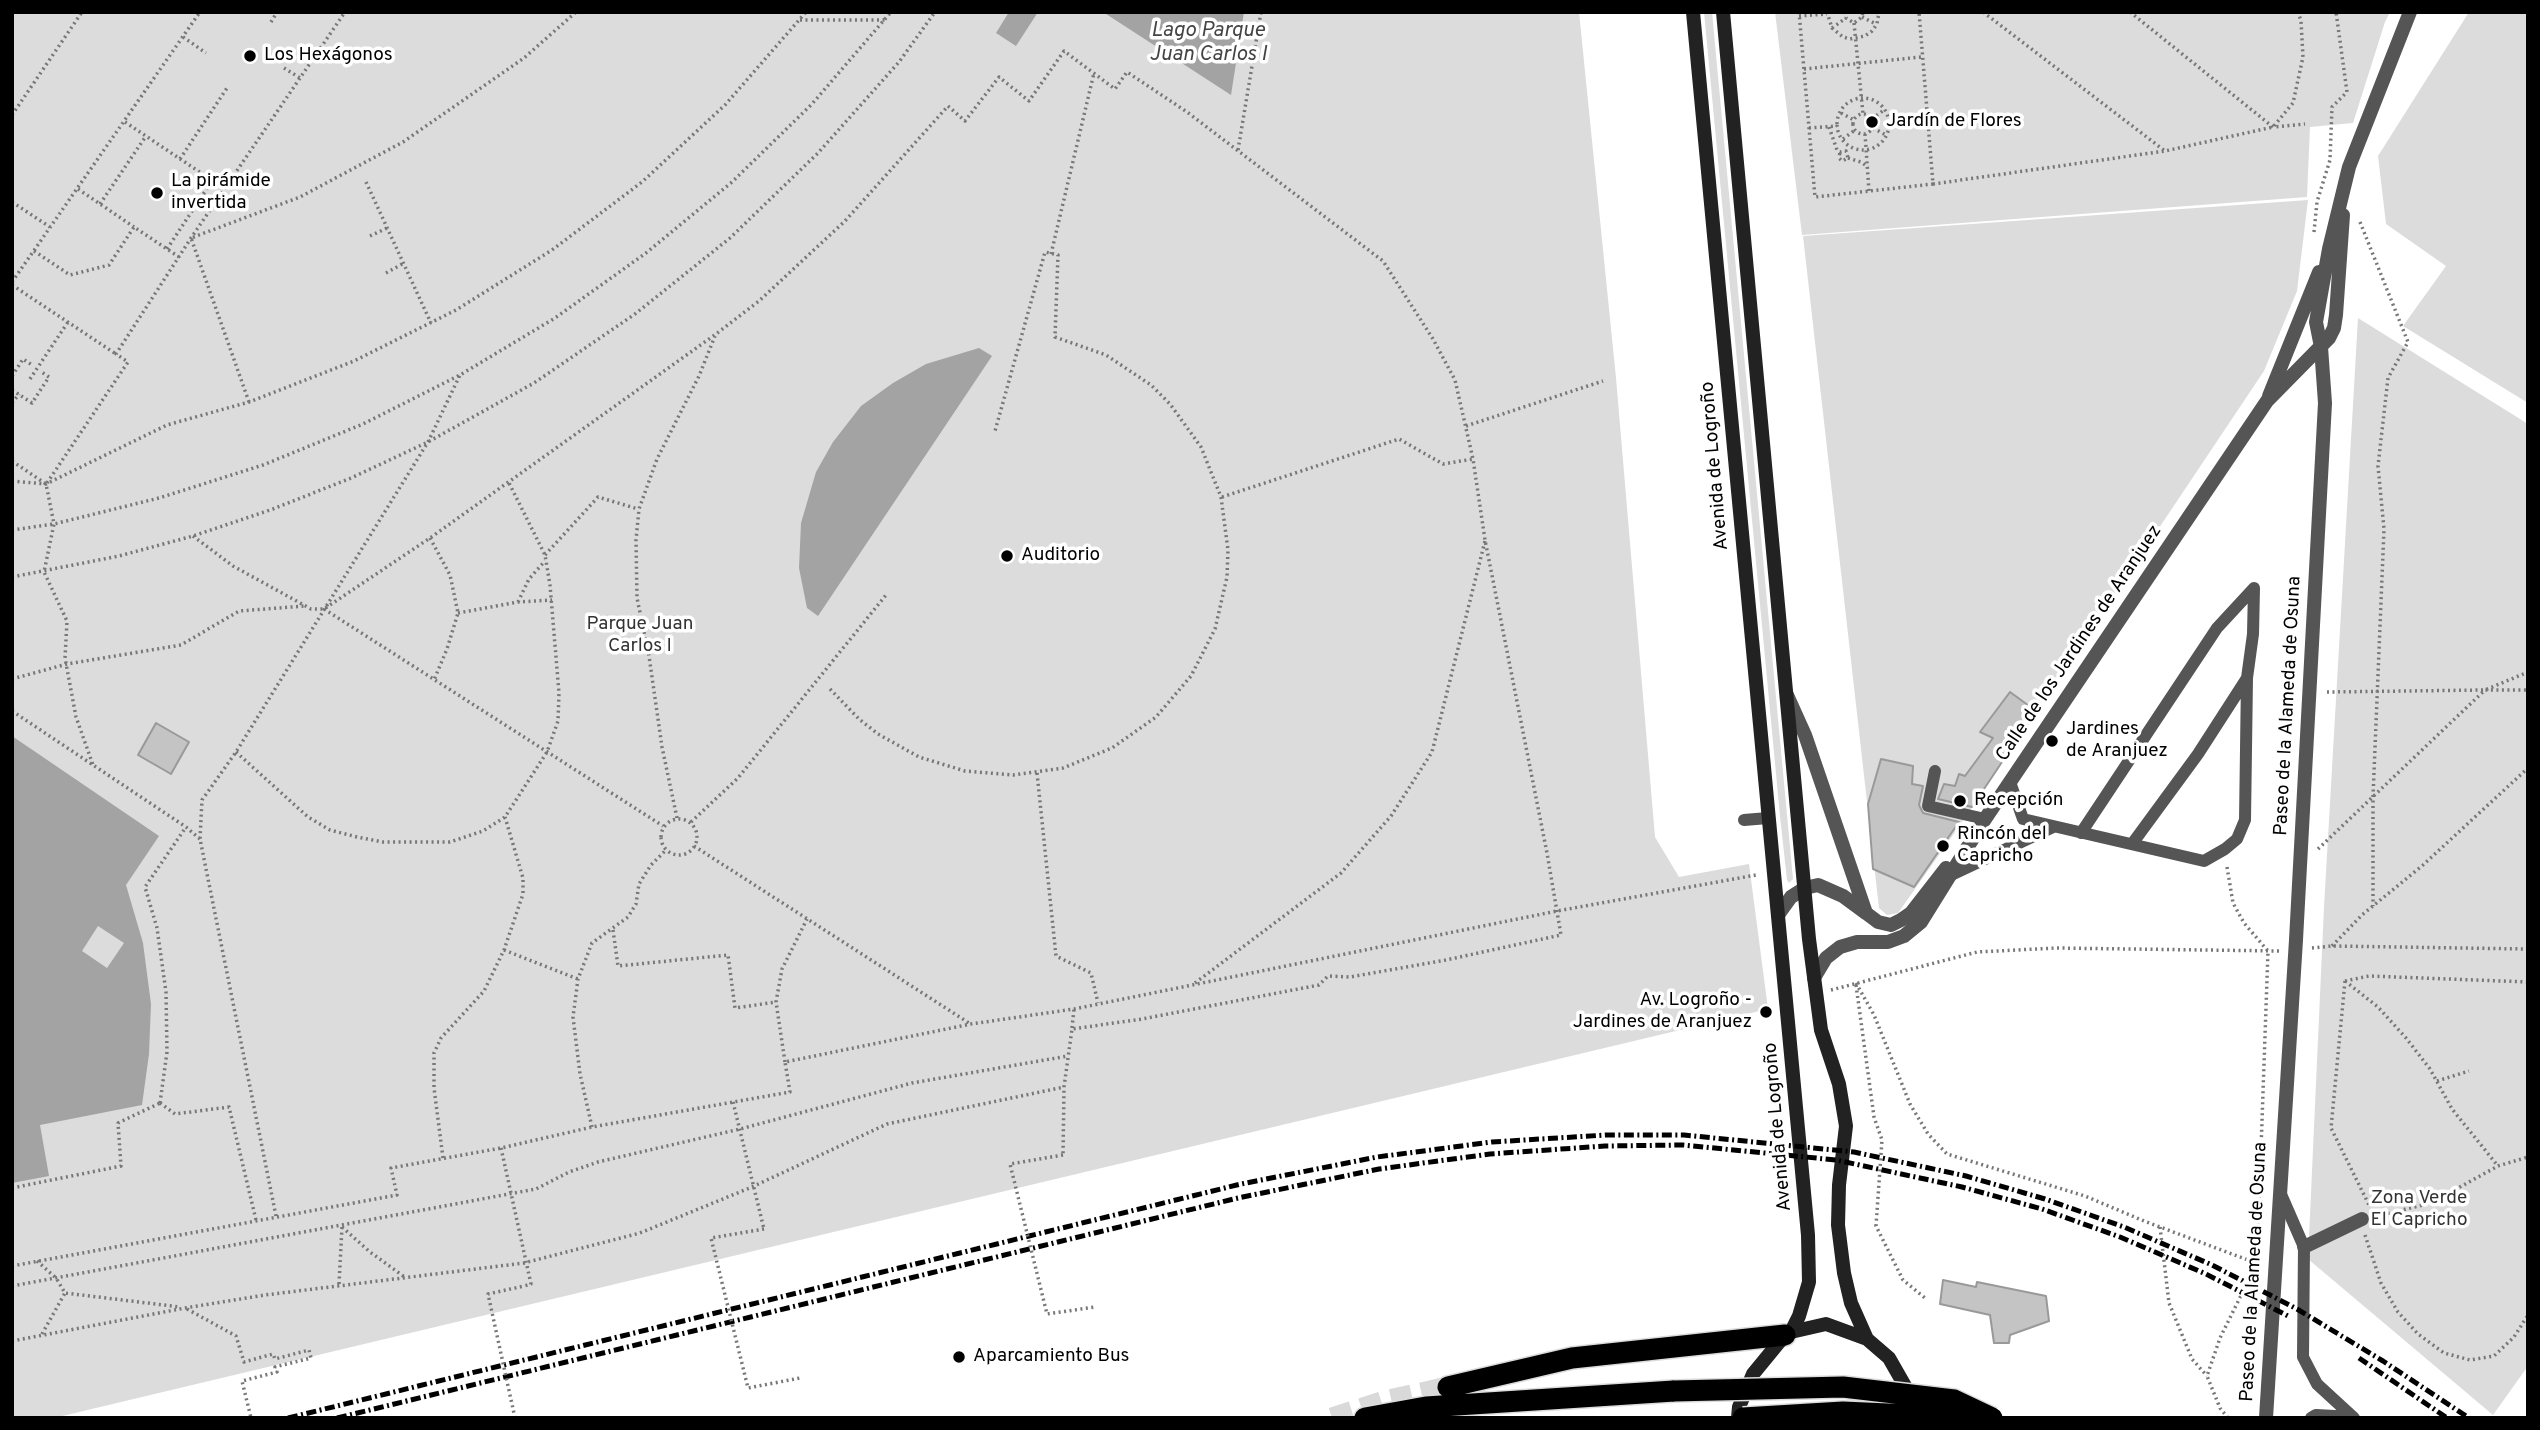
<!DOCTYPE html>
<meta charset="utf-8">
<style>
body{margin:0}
#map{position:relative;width:2540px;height:1430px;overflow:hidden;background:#fff;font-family:Overpass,sans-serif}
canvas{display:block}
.frame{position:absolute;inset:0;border:14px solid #000;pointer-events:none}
</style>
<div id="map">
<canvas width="2540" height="1430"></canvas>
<div class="frame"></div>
</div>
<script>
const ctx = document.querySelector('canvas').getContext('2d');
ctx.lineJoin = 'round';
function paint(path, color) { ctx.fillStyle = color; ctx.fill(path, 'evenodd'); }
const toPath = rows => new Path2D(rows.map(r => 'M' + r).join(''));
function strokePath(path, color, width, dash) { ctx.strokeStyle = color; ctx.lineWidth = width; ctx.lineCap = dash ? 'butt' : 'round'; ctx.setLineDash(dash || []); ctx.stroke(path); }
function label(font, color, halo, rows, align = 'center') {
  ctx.font = font + ' Overpass,sans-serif'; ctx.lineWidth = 7; ctx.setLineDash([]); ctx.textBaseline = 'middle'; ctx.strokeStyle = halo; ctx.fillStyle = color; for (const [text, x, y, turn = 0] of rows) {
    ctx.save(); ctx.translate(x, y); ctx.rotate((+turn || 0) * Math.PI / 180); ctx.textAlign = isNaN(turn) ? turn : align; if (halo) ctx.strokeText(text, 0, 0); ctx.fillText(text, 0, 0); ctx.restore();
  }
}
paint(toPath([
 [12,12,1579,12,1616,378,1655,837,1679,877,1749,864,1768,1009,54,1418,12,1418],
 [1704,12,1712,12,1793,879,1789,883,1787,880,1780,816],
 [1775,12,2390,12,2385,22,2353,123,2310,127,2307,197,1802,235],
 [2469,12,2528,12,2528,403,2403,326,2446,266,2386,224,2378,156],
 [2308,200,2297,291,2264,371,1967,815,1898,913,1887,915,1879,908,1803,236],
 [2358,318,2528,424,2528,1366,2493,1415,2308,1259,2324,907]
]), '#dcdcdc');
paint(toPath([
 [1009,12,1038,12,1016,46,996,33],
 [1103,12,1244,12,1231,95],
 [979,348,992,356,818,616,807,608,799,568,801,523,816,472,833,442,861,406,893,383,926,364],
 [12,736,159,836,126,885,143,943,151,1004,149,1054,142,1105,40,1125,49,1176,12,1183],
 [98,926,124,943,107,968,82,951]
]), '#a3a3a3');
const building = toPath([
 [2010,692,2036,711,1972,807,1938,799,1944,784,1955,786,1959,774,1965,776,1993,738,1980,732,2010,692],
 [156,723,189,742,171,774,138,755,156,723],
 [1881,759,1913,766,1912,784,1923,786,1919,805,1923,813,1959,822,1914,887,1873,869,1868,804,1881,759],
 [1943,1280,1976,1287,1977,1282,2046,1296,2049,1321,2010,1335,2009,1343,1994,1343,1990,1315,1940,1304,1943,1280]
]);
paint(building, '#c4c4c4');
strokePath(building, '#999', 2);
strokePath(toPath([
 [1332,1418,1385,1401,1448,1387]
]), '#d9d9d9', 21, [21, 10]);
const motorway = toPath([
 [1448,1387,1572,1358,1785,1335],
 [1365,1418,1426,1407,1674,1391]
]);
strokePath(motorway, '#dbdbdb', 24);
strokePath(toPath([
 [1799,12,1815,197,1933,184,1919,12],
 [1827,12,1832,28,1843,37,1850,39,1865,36,1872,31,1877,24,1879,12],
 [1845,12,1846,18,1854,23,1862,17,1863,12],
 [1983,12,2165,151],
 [2130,12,2273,127,2305,124],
 [1799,16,1827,14],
 [1862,17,1876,24],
 [800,20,885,20],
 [271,22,277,12],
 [1854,23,1863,114],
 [1832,28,1846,18],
 [183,37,206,53],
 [284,68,300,78],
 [1804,69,1921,57],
 '1837 124a26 26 0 1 1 52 0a26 26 0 1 1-52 0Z',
 [1841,113,1854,120],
 '1853 124a10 10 0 1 1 20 0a10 10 0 1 1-20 0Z',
 [12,115,82,12],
 [1872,119,1884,110],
 [125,122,225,189],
 [1889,122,1927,120],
 [1829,127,1837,150,1840,152,1846,151,1848,158,1842,161,1839,158,1840,152],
 [1809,128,1837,126],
 [1873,128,1886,135],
 [1865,134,1869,191],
 [1843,139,1855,130],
 [1238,150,1261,12],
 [1848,158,1861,162,1868,167],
 [180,159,227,88],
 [366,182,431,323],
 [1933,184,2165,151,2273,127,2293,103,2303,57,2301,21,2298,12],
 [78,189,134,227],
 [12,202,50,227],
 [100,204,146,136],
 [2360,222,2408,342,2388,378,2378,466,2384,529,2373,797,2373,906],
 [2314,232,2317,202,2330,160,2332,107,2347,92,2336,12],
 [370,236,387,228],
 [167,249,212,181],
 [34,251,70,275,109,265,134,227,179,257],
 [1051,254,1094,73],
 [386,273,404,263],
 [12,282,200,12],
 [12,285,116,354],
 [12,376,23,359,32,365],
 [30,379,68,322],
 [12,390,32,403,49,377,40,371],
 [249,402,191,238,300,197,403,142,524,58,576,12],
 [12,403,19,394],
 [1466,426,1603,381],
 [12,461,46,484,54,524,44,572,67,621,65,658,76,717,93,765],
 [12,481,46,484,167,425,249,402,354,361,456,310,552,250,642,182,725,105,806,12],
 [47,483,128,362,116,354,191,238,345,12],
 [1222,497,1399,439,1443,464,1473,459],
 [12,530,54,524,159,498,263,465,363,424,460,375,555,318,646,253,732,182,812,104,891,12],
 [193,536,233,566,311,609,324,609,430,538,716,334,759,301,845,221,948,106,965,121,999,77,1029,101,1064,51,1115,89,1127,72,1187,112,1383,261,1433,339,1455,380,1473,459,1485,540,1547,853,1561,935,1446,960,1350,977,1328,976,1319,985,1142,1019,1072,1029,1064,1087,1063,1155],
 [430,538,450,575,458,613,447,649,434,680],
 [545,555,598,497,638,509],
 [12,577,119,556,193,536,273,509,351,478,428,442,534,383,635,314,730,238,818,153,899,62,935,12],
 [518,602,529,579,545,561],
 [324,609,663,826],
 [458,613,518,602,552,600],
 [12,679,67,664,181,645,239,611,305,606],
 [830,689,859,719,878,734,919,757,965,771,1013,775,1063,768,1112,748,1156,717,1191,676,1215,629,1227,577,1228,550,1221,497,1201,447,1170,404,1151,385,1106,355,1055,337,1058,255,1045,252,995,431],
 [2327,692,2485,690,2528,672],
 [12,711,186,827,200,839],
 [236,752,308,817,330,830,357,837,383,842,450,842,483,831,505,817,547,752,558,721,559,693,550,585,545,555,508,481],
 [1037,773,1056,956,1091,973,1098,1003],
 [677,818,662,747,649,656,637,598,636,540,639,509,657,459,699,376,715,336],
 '661 837a18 18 0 1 1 36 0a18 18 0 1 1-36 0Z',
 [691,822,738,778,886,595],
 [694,846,969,1023],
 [2318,849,2485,690,2528,690],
 [2227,867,2233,903,2244,923,2268,951,2257,1263,2220,1338,2207,1376,2220,1408,2228,1418],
 [613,930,618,966,728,955,735,1008,776,1002],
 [2332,946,2362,915,2423,865,2528,768],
 [2312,948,2332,946,2528,949],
 [504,950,578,979],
 [2345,981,2331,1128,2369,1205],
 [2345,981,2378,1007,2406,1038,2430,1069,2452,1109,2498,1166],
 [2345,981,2369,976,2528,982],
 [1195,983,1341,873,1391,816,1432,752,1485,541],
 [1856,983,1874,1015,1910,1104,1928,1134,1947,1154,2085,1196,2144,1221,2256,1263],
 [1856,985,1874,1117,1882,1140,1876,1226,1903,1280,1925,1298],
 [1831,990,1977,952,2056,948,2280,951],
 [1072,1028,1074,1009],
 [785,1062,776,1002,782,969,807,919],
 [2437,1081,2469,1071],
 [733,1102,764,1229],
 [160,1103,167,1052,166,992,157,928,145,887,186,827],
 [160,1103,175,1114,229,1107,256,1220],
 [592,1127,580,1074,573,1017,578,979,592,943,628,917,636,904,639,884,651,865,666,850],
 [501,1148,531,1284,524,1286],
 [443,1158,434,1088,434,1053,441,1038,484,991,504,950,523,894,523,878,505,817],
 [12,1188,121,1166,118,1123,160,1103],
 [276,1216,200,839,202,800,236,752,428,442,460,375],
 [2377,1216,2431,1203,2498,1166,2528,1157],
 [342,1227,370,1252,406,1278],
 [2160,1227,2169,1303,2192,1359,2207,1376],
 [2365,1235,2381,1283,2398,1312,2418,1334,2444,1353,2470,1360,2494,1356,2514,1337,2528,1315],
 [37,1261,56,1278,65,1293,180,1307],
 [12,1266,397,1195,391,1168,501,1148,592,1127,790,1092,785,1062,971,1024,1074,1009,1557,911,1756,875],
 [339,1284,342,1227],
 [12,1286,536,1189,569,1172,598,1162,740,1129,912,1083,1068,1056],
 [187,1309,236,1336,244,1362,273,1354,275,1359,309,1350,311,1358,275,1367,277,1372,242,1381,251,1418],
 [42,1334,65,1293],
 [12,1341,185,1308,265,1295,524,1263,640,1233,752,1187,887,1124,1064,1087]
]), '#777', 3.5, [2, 3.5]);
strokePath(toPath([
 [1935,771,1928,806,1985,819],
 [2010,782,2023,819,2204,861,2225,849,2237,839,2245,820,2247,678,2253,634,2254,588],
 [1744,820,1768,818],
 [2081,833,2217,628,2254,588],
 [2132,844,2198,754,2247,678],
 [1951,875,2053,827],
 [2280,1192,2304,1247,2303,1357,2317,1384,2354,1418],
 [2311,1418,2316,1415,2353,1417]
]), '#555', 12);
strokePath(toPath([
 [2304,1247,2362,1219]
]), '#555', 14);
strokePath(toPath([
 [2269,396,2319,272],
 [1787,695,1805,735,1866,913,1878,922,1891,925,1901,920,1911,913,1946,868],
 [1778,915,1791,897,1805,888,1818,885,1843,896,1866,913],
 [1814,978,1826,958,1840,947,1857,942,1888,942,1904,936,1921,922,1985,819,2267,401,2329,338,2334,328,2336,315,2343,215],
 [2266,1418,2296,940,2325,403,2321,347,2316,322,2329,249,2349,167,2410,12]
]), '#555', 14);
strokePath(toPath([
 [1693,12,1808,1235,1809,1282,1799,1316,1791,1332],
 [1723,12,1809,939,1821,1030,1839,1084,1846,1126,1839,1185,1838,1225,1844,1273,1851,1303,1867,1339],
 [1738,1418,1739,1407,1753,1374,1785,1335,1791,1332,1826,1324,1867,1339,1889,1358,1913,1400]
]), '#222', 14);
strokePath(motorway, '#000', 21);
strokePath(toPath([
 [2359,1358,2447,1418],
 [288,1418,1241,1184,1377,1157,1492,1142,1606,1135,1684,1135,1854,1152,1966,1176,2045,1199,2124,1227,2212,1265,2297,1309,2383,1361,2469,1418],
 [337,1418,1238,1198,1379,1169,1490,1154,1605,1146,1683,1145,1836,1160,1962,1187,2042,1209,2120,1237,2206,1274,2290,1317]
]), '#000', 5, [10, 3.5, 2, 3.5]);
const motorwayBridge = toPath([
 [1674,1391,1843,1387,1954,1400,1992,1418],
 [1743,1418,1843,1412,1977,1418]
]);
strokePath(motorwayBridge, '#dbdbdb', 24, []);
strokePath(toPath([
 [1063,1155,1010,1164,1047,1314,1095,1307],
 [764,1229,711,1238,748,1388,800,1378],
 [515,1418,488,1294,524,1286]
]), '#777', 3.5, [2, 3.5]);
strokePath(motorwayBridge, '#000', 21);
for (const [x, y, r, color] of [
 [250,56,7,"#000"],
 [1872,122,7,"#000"],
 [157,193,7,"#000"],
 [1007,556,7,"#000"],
 [2052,741,7,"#000"],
 [1960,801,7,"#000"],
 [1943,846,7,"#000"],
 [1766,1012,7,"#000"],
 [959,1357,7,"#000"]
]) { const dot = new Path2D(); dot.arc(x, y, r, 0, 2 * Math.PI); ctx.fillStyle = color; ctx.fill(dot); strokePath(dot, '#fff', 2.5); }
label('19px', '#000', '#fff', [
 ["Los Hexágonos",264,56],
 ["Jardín de Flores",1886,122],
 ["La pirámide",171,182],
 ["invertida",171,204],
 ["Auditorio",1021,556],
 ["Jardines",2066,730],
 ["de Aranjuez",2066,752],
 ["Recepción",1974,801],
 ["Rincón del",1957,835],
 ["Capricho",1957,857],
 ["Av. Logroño -",1752,1001,"right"],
 ["Jardines de Aranjuez",1752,1023,"right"],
 ["Aparcamiento Bus",973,1357]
], 'left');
label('19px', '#000', '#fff', [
 ["Avenida de Logroño",1716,466,-95],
 ["Calle de los Jardines de Aranjuez",2080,644,-56],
 ["Paseo de la Alameda de Osuna",2289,706,-87],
 ["Avenida de Logroño",1779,1127,-95],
 ["Paseo de la Alameda de Osuna",2255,1272,-87]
]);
label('19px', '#333', '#fff', [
 ["Parque Juan",640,625],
 ["Carlos I",640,647],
 ["Zona Verde",2419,1199],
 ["El Capricho",2419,1221]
]);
label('italic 21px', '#444', '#fff', [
 ["Lago Parque",1208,32],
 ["Juan Carlos I",1208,56]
]);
</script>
